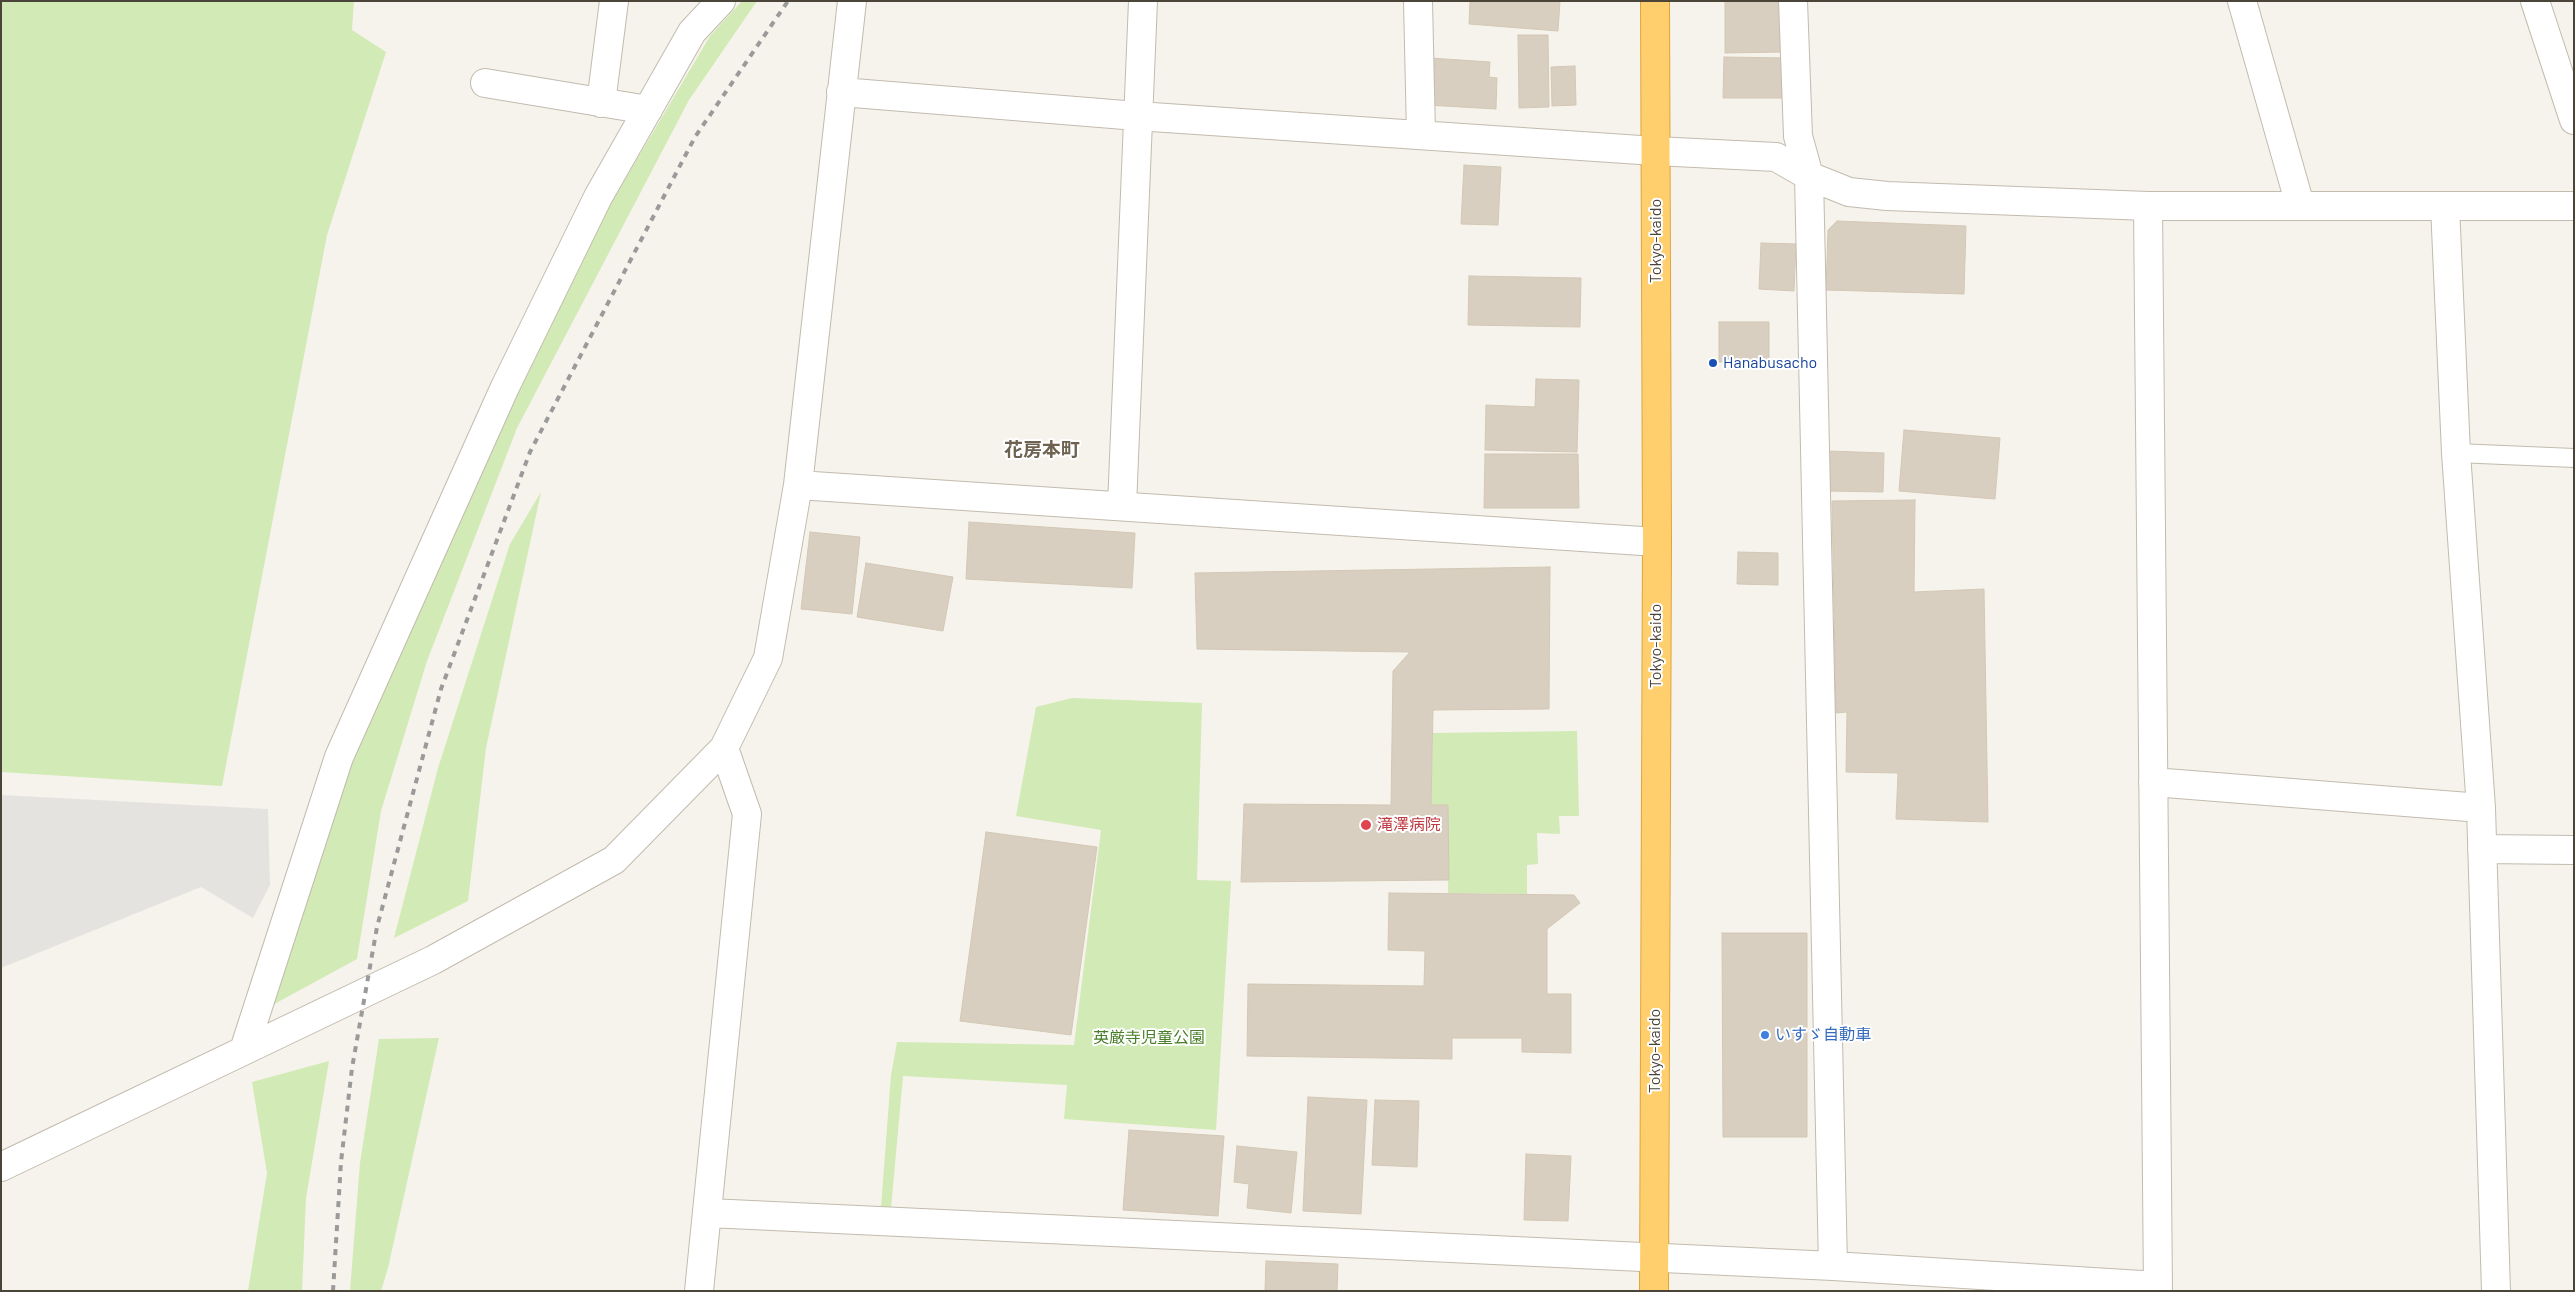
<!DOCTYPE html>
<meta charset="utf-8">
<style>
body{margin:0}
#map{position:relative;width:2575px;height:1292px;overflow:hidden;background:#f6f3ec;font-family:Barlow,sans-serif}
canvas{display:block}
.frame{position:absolute;inset:0;border:2px solid #4b4439;pointer-events:none}
</style>
<div id="map">
<canvas width="2575" height="1292"></canvas>
<div class="frame"></div>
</div>
<script>
const ctx = document.querySelector('canvas').getContext('2d');
ctx.lineJoin = 'round';
function paint(path, color) { ctx.fillStyle = color; ctx.fill(path, 'evenodd'); }
const toPath = rows => new Path2D(rows.map(r => 'M' + r).join(''));
function strokePath(path, color, width, dash) { ctx.strokeStyle = color; ctx.lineWidth = width; ctx.lineCap = dash ? 'butt' : 'round'; ctx.setLineDash(dash || []); ctx.stroke(path); }
function label(font, color, halo, rows, align = 'center') {
  ctx.font = font + ' Barlow,"Noto Sans JP",sans-serif'; ctx.lineWidth = 4; ctx.setLineDash([]); ctx.textBaseline = 'middle'; ctx.strokeStyle = halo; ctx.fillStyle = color; for (const [text, x, y, turn = 0] of rows) {
    ctx.save(); ctx.translate(x, y); ctx.rotate((+turn || 0) * Math.PI / 180); ctx.textAlign = isNaN(turn) ? turn : align; if (halo) ctx.strokeText(text, 0, 0); ctx.fillText(text, 0, 0); ctx.restore();
  }
}
paint(toPath([
 [1,1,354,1,352,30,386,52,327,235,222,786,1,772],
 [742,1,757,1,689,100,517,428,427,661,381,811,357,959,267,1008,349,762,520,380,585,247,710,36],
 [541,492,486,748,468,901,394,938,438,768,510,544],
 [1072,698,1202,703,1197,880,1231,881,1216,1130,1064,1119,1067,1085,903,1076,891,1208,881,1207,891,1075,897,1042,1074,1045,1101,830,1016,816,1036,707],
 [1577,731,1579,816,1559,816,1560,834,1537,833,1538,864,1527,865,1527,894,1448,893,1448,805,1431,805,1433,733],
 [439,1038,388,1268,381,1291,350,1291,360,1163,379,1039],
 [329,1061,306,1198,302,1291,248,1291,267,1173,252,1082]
]), '#d2eab5');
paint(toPath([
 [1,795,268,809,270,885,253,918,201,887,1,968]
]), '#e5e3e0');
const building = toPath([
 [1470,1,1560,1,1558,31,1469,24,1470,1],
 [1725,1,1779,1,1784,52,1725,53,1725,1],
 [1518,35,1548,35,1549,107,1519,108,1518,35],
 [1724,57,1787,58,1787,98,1723,98,1724,57],
 [1430,58,1490,62,1489,77,1497,78,1496,109,1427,105,1430,58],
 [1575,66,1576,105,1552,106,1551,67,1575,66],
 [1464,165,1501,167,1498,225,1461,224,1464,165],
 [1837,221,1966,226,1964,294,1826,290,1828,230,1837,221],
 [1761,243,1796,244,1794,291,1759,289,1761,243],
 [1469,276,1581,278,1580,327,1468,325,1469,276],
 [1719,322,1769,322,1769,361,1719,362,1719,322],
 [1536,379,1579,380,1577,452,1485,450,1486,405,1535,407,1536,379],
 [1904,430,2000,438,1995,499,1899,491,1904,430],
 [1828,451,1884,453,1883,492,1827,491,1828,451],
 [1485,454,1578,454,1579,508,1484,508,1485,454],
 [1915,500,1914,592,1984,589,1988,822,1896,819,1898,773,1846,772,1847,712,1836,713,1832,501,1915,500],
 [969,522,1135,533,1132,588,966,579,969,522],
 [810,532,860,537,852,614,801,609,810,532],
 [1738,552,1778,553,1778,585,1737,584,1738,552],
 [866,563,953,577,943,631,857,617,866,563],
 [1550,567,1549,709,1433,710,1431,805,1448,805,1449,880,1241,882,1244,804,1391,805,1393,671,1410,652,1197,649,1195,573,1550,567],
 [986,832,1097,847,1071,1035,960,1021,986,832],
 [1389,893,1574,895,1580,903,1547,929,1547,994,1571,994,1571,1053,1522,1052,1522,1038,1452,1038,1452,1059,1247,1056,1248,984,1424,986,1425,951,1388,950,1389,893],
 [1722,933,1807,933,1807,1137,1723,1137,1722,933],
 [1308,1097,1367,1100,1361,1214,1303,1211,1308,1097],
 [1375,1100,1419,1101,1417,1167,1372,1165,1375,1100],
 [1129,1130,1224,1136,1218,1216,1123,1210,1129,1130],
 [1237,1146,1297,1152,1291,1213,1247,1208,1249,1184,1234,1182,1237,1146],
 [1526,1154,1571,1156,1568,1221,1524,1220,1526,1154],
 [1266,1261,1338,1264,1337,1291,1265,1291,1266,1261]
]);
paint(building, '#d8cfc1');
strokePath(building, '#d3c7b4', 1);
const lane = toPath([
 [2456,453,2574,458]
]);
const street = toPath([
 [1418,1,1421,134],
 [1793,1,1798,136,1809,176,1833,1266],
 [2242,1,2300,205],
 [2535,1,2574,120],
 [485,83,648,110],
 [841,92,1137,116,1655,151,1776,157,1809,176,1849,192,1887,196,2148,206,2574,206],
 [601,103,614,1],
 [2148,206,2158,1291],
 [2445,206,2456,453,2481,808,2496,1291],
 [798,485,1657,542],
 [1122,506,1143,1],
 [2153,782,2481,808],
 [2482,849,2574,850],
 [244,1050,339,757,505,387,598,197,692,32,721,1],
 [1,1167,433,960,614,860,724,748],
 [709,1213,1833,1266,2158,1286],
 [699,1291,747,814,724,748,768,658,798,485,852,1]
]);
const highway = toPath([
 [1654,1291,1657,542,1655,1]
]);
strokePath(lane, '#c2bbae', 20);
strokePath(street, '#c2bbae', 30);
strokePath(highway, '#e0a43c', 30);
strokePath(lane, '#fff', 18);
strokePath(street, '#fff', 28);
strokePath(highway, '#ffcf6e', 28);
strokePath(toPath([
 [333,1291,341,1162,352,1068,377,927,441,689,530,452,695,137,788,1]
]), '#9a9a9a', 4, [6, 6]);
for (const [x, y, r, color] of [
 [1713,363,5,"#1a4fb4"],
 [1366,825,6,"#e0444e"],
 [1765,1035,5,"#3f7fe0"]
]) { const dot = new Path2D(); dot.arc(x, y, r, 0, 2 * Math.PI); ctx.fillStyle = color; ctx.fill(dot); strokePath(dot, '#fff', 2); }
label('16px', '#4b4439', '#fff', [
 ["Tokyo-kaido",1656,241,-90],
 ["Tokyo-kaido",1656,646,-90],
 ["Tokyo-kaido",1655,1051,-90]
]);
label('16px', '#164399', '#fff', [
 ["Hanabusacho",1723,363]
], 'left');
label('16px', '#be3a42', '#fff', [
 ["滝澤病院",1377,825]
], 'left');
label('16px', '#366cbe', '#fff', [
 ["いすゞ自動車",1775,1035]
], 'left');
label('16px', '#4a7f2a', '#fff', [
 ["英厳寺児童公園",1149,1038]
]);
label('bold 19px', '#6e6250', '#fff', [
 ["花房本町",1042,450]
]);
</script>
